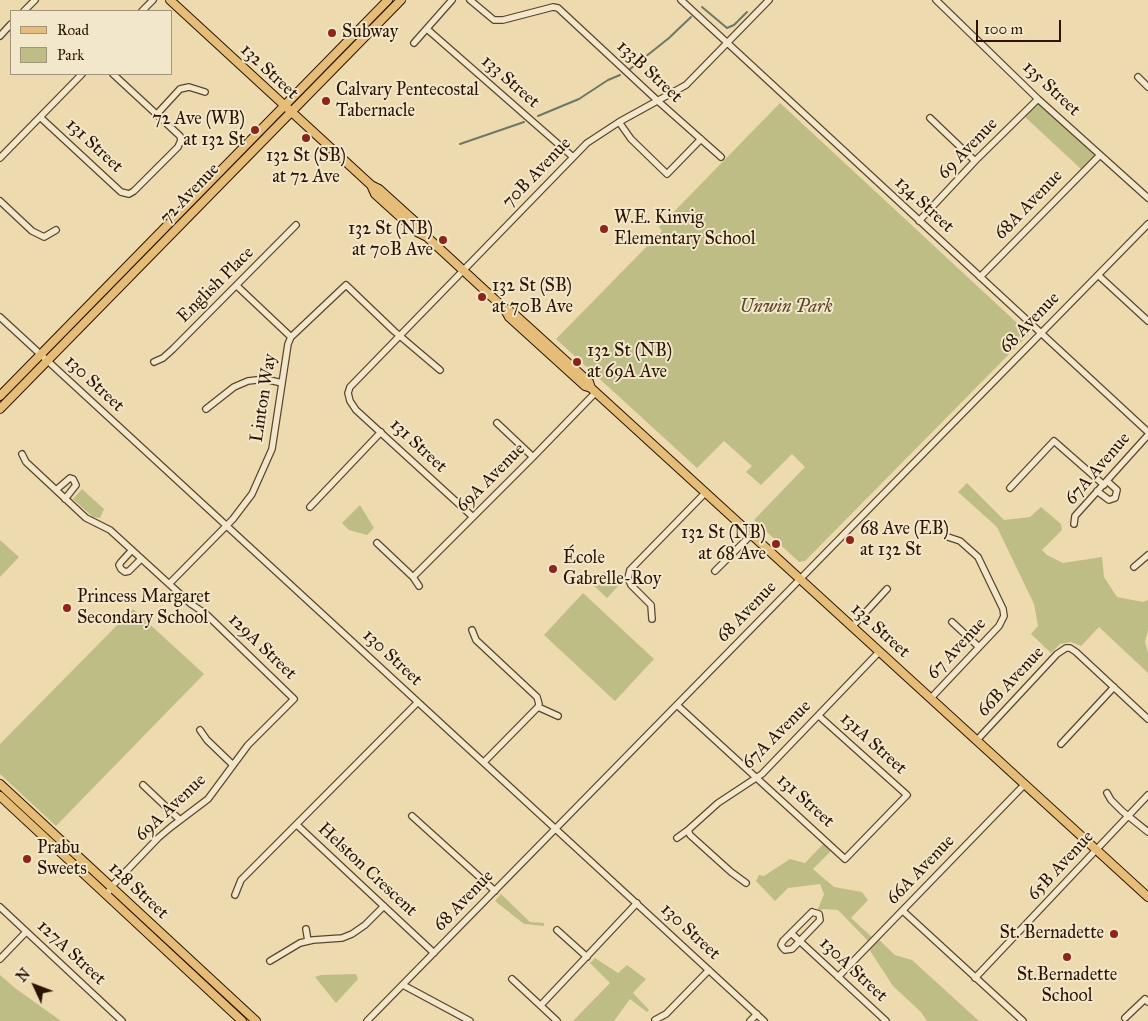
<!DOCTYPE html>
<meta charset="utf-8">
<style>
body{margin:0}
#map{position:relative;width:1148px;height:1021px;overflow:hidden;background:#eddaaf;font-family:"IM FELL Great Primer",serif}
canvas{display:block}
.legend{position:absolute;left:10px;top:10px;width:162px;height:65px;box-sizing:border-box;background:#f3e7cb;border:1px solid #a3937a;margin:0;padding:6px 9px;list-style:none;font-size:15px;color:#2a1400}
.legend li{display:flex;align-items:center;gap:10px;height:25px}
.legend b{width:25px;border:1px solid #a3937a}
.north{position:absolute;left:10px;top:961px;width:50px;height:50px;-webkit-text-stroke:4px #f3e7cb;paint-order:stroke;rotate:313deg;font-size:14px;font-weight:700;line-height:20px;text-align:center;color:#2a1400}
.north::after{content:'';display:block;margin:auto;width:18px;height:22px;background:#2a1400;clip-path:polygon(50% 0,100% 100%,50% 72%,0 100%)}
.scale{position:absolute;left:976px;top:20px;width:85px;height:22px;box-sizing:border-box;border:2px solid #2a1400;border-top:0;padding-left:6px;font-size:15px;line-height:18px;white-space:nowrap;color:#2a1400;-webkit-text-stroke:4px #f3e7cb;paint-order:stroke}
</style>
<div id="map">
<canvas width="1148" height="1021"></canvas>
<ul class="legend">
<li><b style="height:6px;background:#e6bd78"></b>Road</li>
<li><b style="height:14px;background:#bfbd86"></b>Park</li>
</ul>
<div class="north">N</div>
<div class="scale">100 m</div>
</div>
<script>
const ctx = document.querySelector('canvas').getContext('2d');
ctx.lineJoin = 'round';
function paint(path, color) { ctx.fillStyle = color; ctx.fill(path, 'evenodd'); }
const toPath = rows => new Path2D(rows.map(r => 'M' + r).join(''));
function strokePath(path, color, width, dash) { ctx.strokeStyle = color; ctx.lineWidth = width; ctx.lineCap = dash ? 'butt' : 'round'; ctx.setLineDash(dash || []); ctx.stroke(path); }
function label(font, color, halo, rows, align = 'center') {
  ctx.font = font + ' "IM FELL Great Primer",serif'; ctx.lineWidth = 4; ctx.setLineDash([]); ctx.textBaseline = 'middle'; ctx.strokeStyle = halo; ctx.fillStyle = color; for (const [text, x, y, turn = 0] of rows) {
    ctx.save(); ctx.translate(x, y); ctx.rotate((+turn || 0) * Math.PI / 180); ctx.textAlign = isNaN(turn) ? turn : align; if (halo) ctx.strokeText(text, 0, 0); ctx.fillText(text, 0, 0); ctx.restore();
  }
}
paint(toPath([
 [1038,101,1097,155,1082,170,1024,116],
 [780,103,1029,334,805,561,799,562,754,520,805,467,792,454,761,485,746,472,752,466,724,441,697,468,556,339,662,231,659,227],
 [967,483,1004,520,1030,517,1041,507,1061,524,1062,530,1042,550,1047,555,1063,563,1102,557,1104,577,1117,597,1143,602,1148,600,1148,630,1145,642,1148,653,1148,673,1099,627,1081,646,1071,642,1060,644,1051,653,1031,634,1038,626,1034,604,997,527,958,492],
 [82,489,104,509,100,518,93,517,73,499],
 [360,505,374,528,367,535,349,530,342,523],
 [0,540,19,557,0,577],
 [605,571,620,584,607,598,593,585],
 [583,593,654,659,615,701,544,635],
 [133,609,204,674,56,826,0,774,0,744],
 [826,841,834,848,813,869,834,887,862,892,868,900,851,918,874,939,876,937,895,955,912,960,979,1021,927,1021,921,1012,893,986,867,946,870,943,838,910,823,909,819,911,818,909,824,894,820,884,788,888,775,901,756,881,759,875,764,876,790,859,805,863],
 [501,894,530,922,544,923,544,926,524,924,495,901],
 [595,958,618,973,627,965,646,979,633,993,649,1010,647,1012,630,999,614,1021,573,1021,610,983,590,963],
 [356,974,358,979,336,1003,315,977,321,975],
 [0,975,15,988,61,1021,0,1021]
]), '#bfbd86');
strokePath(toPath([
 [702,7,727,28,734,25,747,12],
 [630,69,669,38,691,17],
 [538,116,579,99,608,80,620,75],
 [460,144,524,122]
]), '#6d7868', 2);
const minor = toPath([
 [470,0,494,20,503,20,553,7,558,8,659,102,721,157],
 [681,0,1148,432],
 [936,0,1038,99,1148,198],
 [24,11,35,0],
 [142,11,153,0],
 [427,29,573,157],
 [0,36,11,24],
 [414,43,452,0],
 [1138,77,1148,87],
 [157,114,180,89,189,87,205,92],
 [40,117,121,192,129,194,134,191,178,147,181,140,180,136,113,74],
 [930,118,975,161],
 [619,122,631,139,667,174,701,139],
 [0,158,82,74],
 [0,201,32,231,44,237,56,230],
 [919,221,975,161,1038,99],
 [1098,275,1148,321],
 [980,277,1100,155],
 [237,286,291,337],
 [0,317,764,1021],
 [154,362,163,358,173,349,296,225],
 [206,409,234,387,248,381,265,379,282,383],
 [497,423,533,457],
 [22,454,26,462,86,518,110,530,191,604,206,614,294,699,248,745,208,799,171,827,158,838,111,887,107,895],
 [1010,488,1054,441,1104,485],
 [56,490,70,478,73,479,76,485,65,499],
 [1097,491,1109,500,1115,498,1117,490,1107,481],
 [310,507,381,432],
 [473,517,356,410,350,401,348,393,350,387,587,143,619,122,686,85,769,0],
 [1074,524,1075,516,1148,435],
 [377,543,413,577],
 [132,550,121,562,119,565,121,569,125,572,129,571,141,559],
 [1134,567,1148,555],
 [715,571,752,534],
 [169,584,233,519,252,494,272,449,288,344,291,337,346,285,394,331,440,370],
 [419,586,413,577,533,457,596,392],
 [652,619,651,605,631,585,628,578,630,570,706,492],
 [952,622,979,647],
 [852,627,887,589],
 [472,630,476,640,537,697,539,704,538,707,558,716],
 [931,698,999,626,1004,616,1003,609,978,557,960,541,948,537],
 [677,705,845,859,907,795,819,716],
 [200,730,207,740,233,765],
 [977,740,1057,654,1066,648,1070,648,1076,652,1148,719],
 [1061,744,1114,687],
 [484,762,538,707],
 [143,785,180,820],
 [1107,793,1111,800,1122,811,1148,832],
 [412,816,495,891],
 [297,825,434,953],
 [677,838,688,830],
 [746,883,731,872,690,835,688,830,718,803,762,774,879,652],
 [235,895,241,880,418,702],
 [0,907,122,1021],
 [903,911,1023,1021],
 [812,912,819,914,820,920,792,949,785,950,783,948,781,945,783,941,812,912],
 [306,929,308,941],
 [557,930,587,957],
 [791,933,886,1021],
 [0,959,26,932],
 [270,961,300,943,313,940,342,938,352,934,365,925,384,906],
 [838,977,1025,784],
 [975,978,1148,795],
 [512,979,557,1021],
 [403,985,470,1021],
 [541,1005,637,903],
 [1125,1018,1145,999,1148,1002],
 [655,1020,666,1014,709,970],
 [367,1021,1148,224],
 [750,1021,757,1014]
]);
const major = toPath([
 [170,0,371,185,375,194,417,232,427,237],
 [371,185,379,189,421,227,427,237,504,308,509,317,585,386,591,388],
 [504,308,513,313,589,382,591,388,1148,897],
 [0,396,388,0],
 [0,409,401,0],
 [0,784,256,1021],
 [0,796,242,1021]
]);
strokePath(minor, '#5b462c', 8);
strokePath(major, '#2a1400', 10);
strokePath(minor, '#f3e7cb', 5.5);
strokePath(major, '#e6bd78', 8);
for (const [x, y, r, color] of [
 [332,33,5,"#8f2418"],
 [326,101,5,"#8f2418"],
 [255,130,5,"#8f2418"],
 [306,138,5,"#8f2418"],
 [604,229,5,"#8f2418"],
 [443,240,5,"#8f2418"],
 [482,297,5,"#8f2418"],
 [577,362,5,"#8f2418"],
 [850,540,5,"#8f2418"],
 [776,544,5,"#8f2418"],
 [553,569,5,"#8f2418"],
 [67,608,5,"#8f2418"],
 [27,859,5,"#8f2418"],
 [1114,934,5,"#8f2418"],
 [1067,957,5,"#8f2418"]
]) { const dot = new Path2D(); dot.arc(x, y, r, 0, 2 * Math.PI); ctx.fillStyle = color; ctx.fill(dot); strokePath(dot, '#f3e7cb', 2); }
label('18px', '#2a1400', '#f3e7cb', [
 ["Subway",342,33],
 ["Calvary Pentecostal",336,91],
 ["Tabernacle",336,112],
 ["72 Ave (WB)",245,120,"right"],
 ["at 132 St",245,141,"right"],
 ["132 St (SB)",306,157,"center"],
 ["at 72 Ave",306,178,"center"],
 ["W.E. Kinvig",614,219],
 ["Elementary School",614,240],
 ["132 St (NB)",433,230,"right"],
 ["at 70B Ave",433,251,"right"],
 ["132 St (SB)",492,287],
 ["at 70B Ave",492,308],
 ["132 St (NB)",587,352],
 ["at 69A Ave",587,373],
 ["68 Ave (EB)",860,530],
 ["at 132 St",860,551],
 ["132 St (NB)",766,534,"right"],
 ["at 68 Ave",766,555,"right"],
 ["École",563,559],
 ["Gabrelle-Roy",563,580],
 ["Princess Margaret",77,598],
 ["Secondary School",77,619],
 ["Prabu",37,849],
 ["Sweets",37,870],
 ["St. Bernadette",1104,934,"right"],
 ["St.Bernadette",1067,976,"center"],
 ["School",1067,997,"center"]
], 'left');
label('18px', '#2a1400', '#f3e7cb', [
 ["132 Street",269,72,43],
 ["133B Street",649,72,43],
 ["133 Street",510,82,41],
 ["135 Street",1051,89,43],
 ["131 Street",94,146,43],
 ["69 Avenue",968,149,-46],
 ["70B Avenue",537,173,-46],
 ["72 Avenue",190,194,-46],
 ["134 Street",924,205,43],
 ["68A Avenue",1029,205,-46],
 ["English Place",216,285,-45],
 ["68 Avenue",1030,323,-46],
 ["130 Street",94,384,43],
 ["Linton Way",264,398,-81],
 ["131 Street",418,446,43],
 ["67A Avenue",1098,469,-49],
 ["69A Avenue",491,478,-45],
 ["68 Avenue",747,612,-46],
 ["132 Street",880,631,42],
 ["129A Street",262,647,44],
 ["67 Avenue",957,649,-47],
 ["130 Street",392,658,43],
 ["66B Avenue",1011,682,-47],
 ["67A Avenue",777,735,-45],
 ["131A Street",873,744,42],
 ["131 Street",805,801,42],
 ["69A Avenue",171,808,-43],
 ["65B Avenue",1061,866,-47],
 ["Helston Crescent",367,870,43],
 ["66A Avenue",921,870,-46],
 ["128 Street",138,891,43],
 ["68 Avenue",464,901,-46],
 ["130 Street",690,932,43],
 ["127A Street",71,953,43],
 ["130A Street",853,970,43]
]);
label('italic 18px', '#574728', '#f3e7cb', [
 ["Unwin Park",786,308]
]);
</script>
